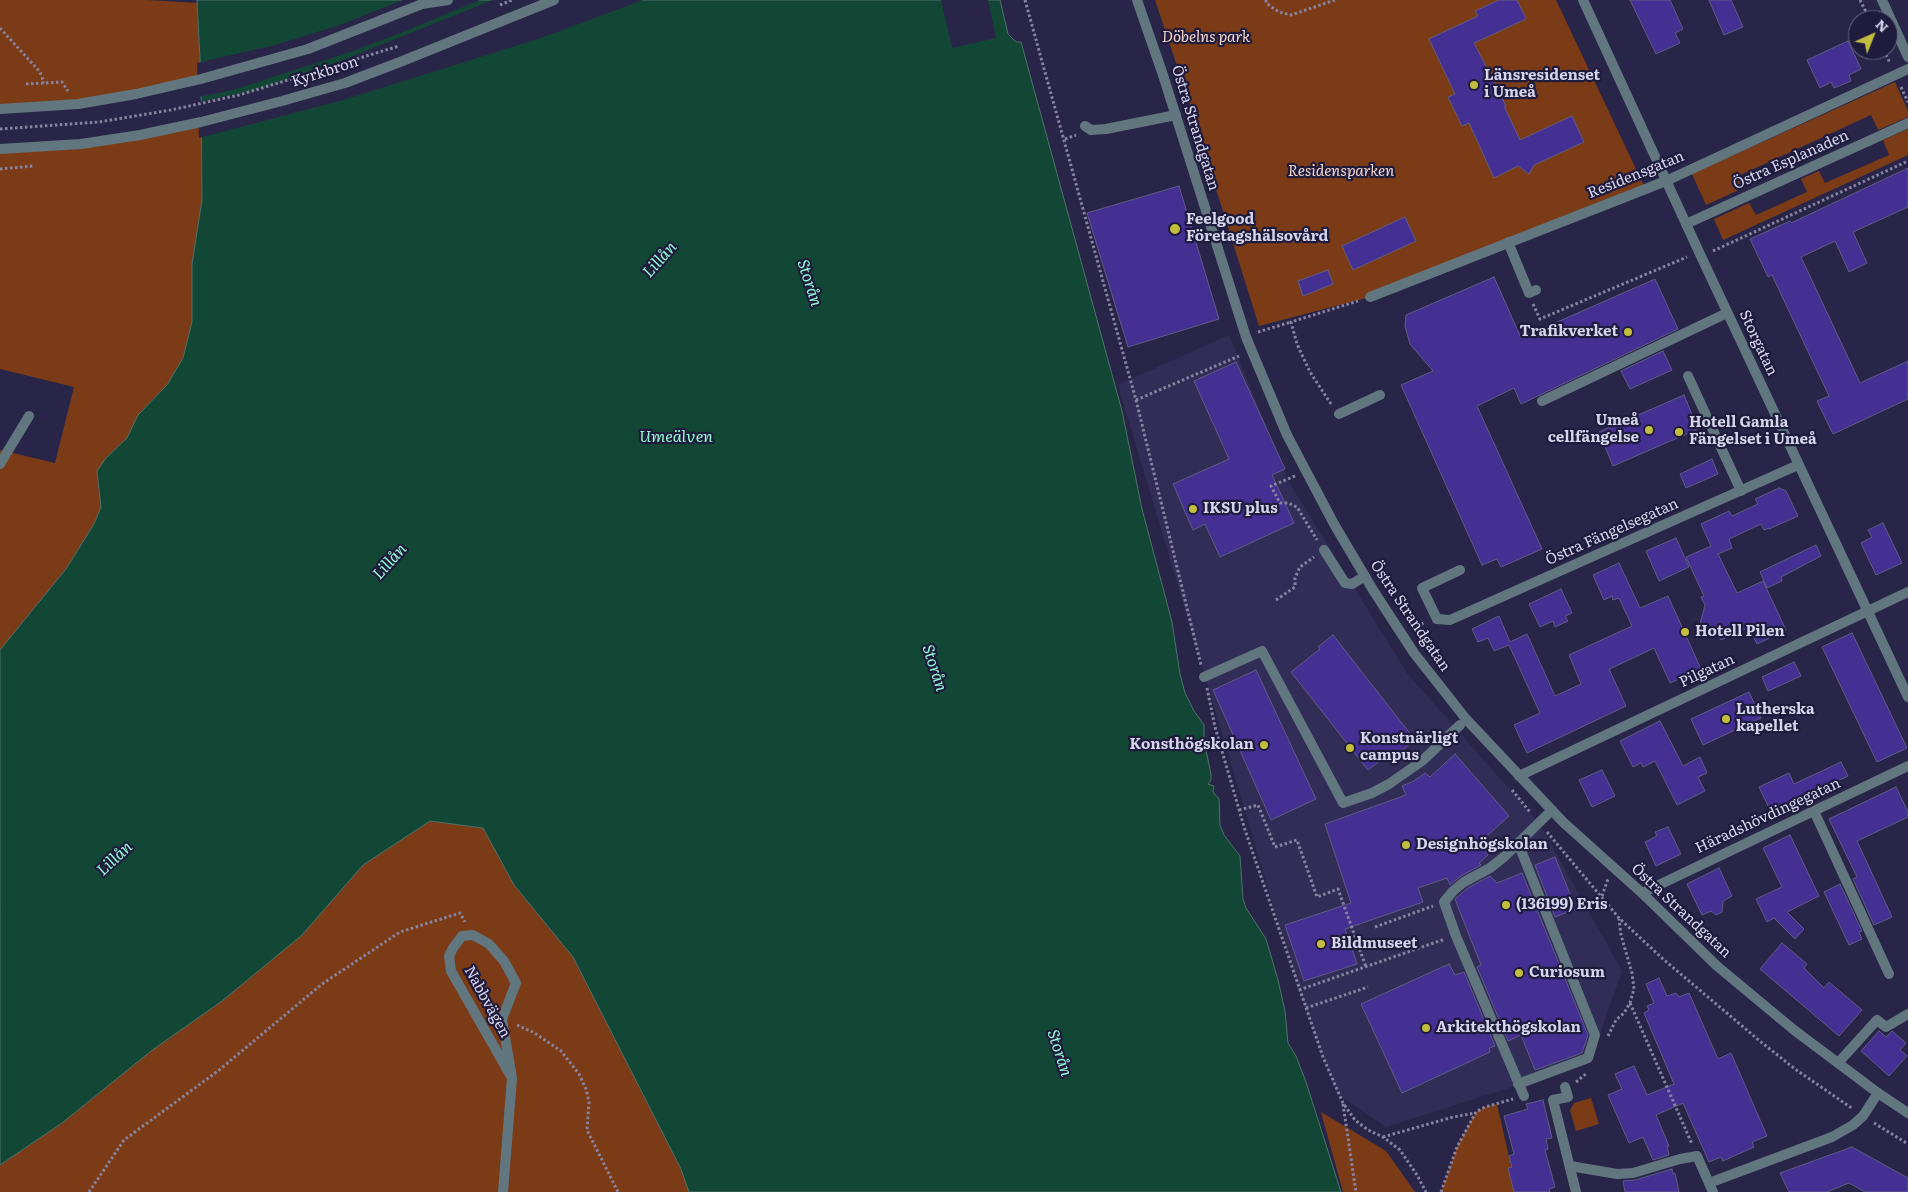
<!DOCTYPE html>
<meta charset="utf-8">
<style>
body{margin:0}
#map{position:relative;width:1908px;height:1192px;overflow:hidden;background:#292548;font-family:Literata,serif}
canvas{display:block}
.north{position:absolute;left:1848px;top:10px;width:50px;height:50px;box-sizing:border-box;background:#1f1b3d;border:1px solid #686583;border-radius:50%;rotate:44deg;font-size:14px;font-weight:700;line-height:20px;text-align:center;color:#d6d5ec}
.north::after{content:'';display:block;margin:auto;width:18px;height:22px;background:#c3bd3f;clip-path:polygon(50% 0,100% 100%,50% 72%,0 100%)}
</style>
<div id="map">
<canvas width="1908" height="1192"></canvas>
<div class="north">N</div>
</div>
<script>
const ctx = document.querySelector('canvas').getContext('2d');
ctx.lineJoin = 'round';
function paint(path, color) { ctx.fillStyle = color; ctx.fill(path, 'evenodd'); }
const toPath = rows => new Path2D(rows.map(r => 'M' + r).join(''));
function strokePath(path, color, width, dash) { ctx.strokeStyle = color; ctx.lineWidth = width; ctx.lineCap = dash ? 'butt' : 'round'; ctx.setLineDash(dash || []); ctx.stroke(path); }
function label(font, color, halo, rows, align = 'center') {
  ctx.font = font + ' Literata,serif'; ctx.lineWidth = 4.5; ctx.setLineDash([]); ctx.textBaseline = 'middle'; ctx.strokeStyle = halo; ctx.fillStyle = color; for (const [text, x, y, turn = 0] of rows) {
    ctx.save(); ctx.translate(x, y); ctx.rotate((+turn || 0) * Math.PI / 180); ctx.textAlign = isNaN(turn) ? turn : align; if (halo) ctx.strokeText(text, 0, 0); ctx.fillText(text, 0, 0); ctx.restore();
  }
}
paint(toPath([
 [1229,335,1290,484,1407,673,1539,823,1622,971,1590,1062,1386,1127,1336,1093,1297,985,1118,385]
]), '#322d57');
paint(toPath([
 [0,0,147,0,197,3,201,79,78,104,0,109],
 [1155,0,1556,0,1645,188,1370,297,1259,326,1184,87],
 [1895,82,1908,111,1908,117,1878,130,1871,115,1738,176,1743,188,1706,205,1692,174],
 [201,122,202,200,192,264,192,322,183,358,167,385,138,415,127,438,106,458,98,471,101,507,94,524,66,569,0,650,0,450,55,463,74,387,0,369,0,149,24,148],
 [1908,129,1908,155,1723,240,1714,219,1749,203,1756,215,1807,192,1801,179,1819,171,1825,183,1889,155,1883,140],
 [430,821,483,827,514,885,573,957,681,1169,689,1192,0,1192,0,1165,62,1123,151,1051,222,1001,302,935,363,865],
 [1591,1098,1599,1124,1576,1131,1570,1110,1574,1103],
 [1497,1104,1517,1192,1441,1192,1457,1147,1476,1112,1485,1107],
 [1321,1112,1386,1151,1415,1192,1343,1192]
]), '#7c3b17');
const water = toPath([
 [197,0,1000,0,1008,34,1016,42,1021,42,1122,411,1142,509,1172,622,1180,674,1185,693,1194,711,1204,725,1204,741,1211,774,1211,780,1208,784,1214,786,1213,792,1219,799,1220,825,1224,835,1240,856,1243,899,1246,908,1266,939,1278,980,1285,1011,1288,1043,1296,1056,1306,1082,1341,1192,689,1192,681,1169,573,957,514,885,483,828,430,821,363,865,302,935,222,1001,151,1051,62,1123,0,1165,0,650,66,569,94,524,101,507,97,471,106,458,127,438,138,415,167,385,183,358,192,322,192,264,202,200,201,79,197,0]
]);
paint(water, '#134735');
strokePath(water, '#4e726c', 1);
paint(toPath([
 [403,0,480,0,403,32,353,51,233,90,198,97,197,63,275,45,340,25],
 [493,0,643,0,541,38,343,100,199,138,198,102,252,91,338,62],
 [941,0,988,0,996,38,952,48]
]), '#292548');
const building = toPath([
 [1499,0,1517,0,1526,19,1474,43,1506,106,1504,106,1520,140,1572,116,1584,142,1534,165,1529,174,1518,166,1494,178,1469,123,1462,126,1448,97,1455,94,1429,39,1478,16,1475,11,1499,0],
 [1630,0,1670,0,1683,29,1675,33,1680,43,1656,54,1630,0],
 [1709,0,1731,0,1743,27,1724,35,1709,0],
 [1848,41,1861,69,1849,75,1851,81,1834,88,1831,82,1820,88,1807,60,1848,41],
 [1908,168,1908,207,1853,232,1867,263,1849,272,1835,241,1801,257,1860,383,1908,361,1908,399,1833,434,1817,401,1829,396,1772,275,1768,277,1750,239,1790,221,1791,223,1908,168],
 [1179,186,1219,319,1128,347,1087,213,1179,186],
 [1405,217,1416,241,1353,270,1342,246,1405,217],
 [1328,270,1333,284,1303,296,1298,281,1328,270],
 [1494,277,1521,338,1655,279,1678,329,1521,404,1514,388,1477,406,1542,549,1501,567,1497,559,1482,565,1401,385,1433,371,1410,344,1405,326,1406,315,1494,277],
 [1663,351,1672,370,1630,389,1621,371,1663,351],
 [1236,362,1285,469,1272,475,1294,523,1220,557,1205,524,1193,530,1173,484,1229,459,1194,381,1236,362],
 [1684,395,1698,429,1613,466,1599,432,1684,395],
 [1712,459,1718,474,1686,488,1680,474,1712,459],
 [1779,488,1786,491,1798,516,1769,529,1769,528,1764,530,1761,524,1729,539,1732,548,1718,554,1737,593,1763,581,1786,630,1757,644,1749,627,1721,640,1717,631,1700,624,1705,605,1701,597,1704,596,1686,557,1711,546,1701,524,1729,511,1732,516,1758,504,1755,499,1779,488],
 [1883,523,1902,563,1876,575,1861,543,1872,537,1868,530,1883,523],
 [1676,538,1689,567,1659,581,1646,551,1676,538],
 [1816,545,1821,556,1781,577,1782,581,1767,588,1760,572,1816,545],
 [1619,563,1640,608,1668,596,1701,669,1670,683,1654,648,1616,666,1609,669,1626,706,1527,753,1514,725,1540,713,1509,645,1494,651,1488,638,1478,642,1472,629,1499,616,1510,642,1527,634,1555,696,1581,684,1569,655,1632,626,1619,598,1613,600,1612,596,1604,600,1593,575,1619,563],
 [1561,589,1572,613,1565,616,1568,621,1555,627,1553,621,1540,627,1529,604,1561,589],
 [1852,633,1907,748,1877,762,1822,647,1852,633],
 [1333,635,1415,740,1395,756,1392,752,1368,770,1291,672,1320,649,1318,647,1333,635],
 [1794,662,1801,676,1768,691,1762,677,1794,662],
 [1256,670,1316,799,1271,820,1213,690,1256,670],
 [1749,692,1761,718,1703,745,1691,719,1749,692],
 [1660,721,1683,766,1700,757,1707,773,1698,777,1705,791,1677,805,1655,761,1643,767,1641,763,1633,767,1620,741,1660,721],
 [1455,754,1509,816,1479,843,1488,855,1479,863,1481,865,1461,876,1450,885,1447,878,1418,888,1423,902,1345,929,1357,964,1304,981,1285,925,1351,903,1325,824,1406,795,1402,786,1414,781,1425,773,1430,777,1455,754],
 [1841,762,1848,776,1771,812,1759,787,1789,773,1794,784,1841,762],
 [1602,770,1615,796,1592,807,1579,780,1602,770],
 [1896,787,1908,812,1908,817,1857,841,1892,917,1874,925,1853,879,1857,877,1829,819,1896,787],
 [1668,827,1681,854,1656,866,1645,842,1657,836,1655,832,1668,827],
 [1790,835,1819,896,1787,912,1804,929,1795,939,1774,918,1767,922,1756,899,1782,887,1763,848,1790,835],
 [1555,857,1576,909,1555,917,1535,865,1555,857],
 [1719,868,1732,896,1723,901,1722,912,1716,915,1711,911,1702,915,1687,884,1719,868],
 [1522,873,1588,1035,1582,1053,1535,1070,1521,1035,1508,1041,1477,967,1481,965,1455,899,1468,888,1490,876,1497,883,1522,873],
 [1840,884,1862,931,1859,932,1862,939,1849,945,1824,892,1840,884],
 [1782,943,1807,964,1804,968,1824,988,1829,982,1862,1010,1839,1036,1760,969,1782,943],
 [1449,964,1455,975,1464,972,1495,1046,1489,1048,1490,1052,1402,1093,1361,1004,1449,964],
 [1659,978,1667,996,1676,993,1679,997,1689,993,1718,1059,1731,1053,1767,1136,1752,1142,1754,1147,1723,1161,1721,1157,1709,1162,1683,1103,1656,1115,1669,1146,1667,1146,1669,1155,1653,1160,1643,1137,1629,1143,1608,1095,1622,1089,1615,1074,1634,1066,1647,1095,1674,1084,1644,1013,1649,1010,1647,1006,1654,1003,1646,984,1659,978],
 [1879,1031,1886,1037,1892,1031,1906,1043,1900,1050,1907,1056,1889,1076,1861,1051,1879,1031],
 [1543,1100,1552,1138,1546,1139,1548,1149,1545,1150,1555,1187,1549,1189,1550,1192,1514,1192,1508,1168,1512,1167,1509,1156,1514,1154,1504,1116,1528,1109,1526,1104,1543,1100],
 [1852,1147,1908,1178,1908,1192,1865,1192,1849,1183,1827,1192,1789,1192,1780,1173,1852,1147],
 [1672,1169,1673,1174,1675,1173,1679,1192,1625,1192,1623,1181,1635,1180,1672,1169]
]);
paint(building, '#442f92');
strokePath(building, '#5e5c84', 1);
strokePath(toPath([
 [1025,0,1136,400,1201,665],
 [1266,0,1266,3,1279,12,1291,15,1335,0],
 [1860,0,1870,20],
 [500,5,512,0],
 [0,28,40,72,44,83],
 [1884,50,1890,63],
 [26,84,62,82,68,91],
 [1901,87,1908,102],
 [0,129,99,122,171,110,239,95,399,46],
 [1065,139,1076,135],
 [0,169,33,166],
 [1713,251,1908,161],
 [1533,304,1540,319,1687,257],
 [1258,332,1291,322],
 [1136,400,1239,356],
 [1331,404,1310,372,1297,344,1291,322,1358,301],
 [1295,476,1271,486,1280,503,1288,503,1297,507,1317,540],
 [1276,600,1295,587,1295,578,1300,567,1314,557],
 [1412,628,1424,623],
 [1207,688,1215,727,1245,830,1323,1057,1343,1103,1355,1120,1368,1130,1383,1137,1400,1150,1417,1175,1426,1192],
 [1512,790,1530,812],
 [1239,810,1258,805,1275,847,1297,840,1317,897,1338,889,1366,967],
 [1547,832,1619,918,1663,959,1761,1042,1795,1069,1853,1109],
 [1602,896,1608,879],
 [1375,927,1433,906],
 [1299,990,1445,939],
 [1630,1003,1692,1144],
 [1306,1008,1368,987],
 [517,1025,533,1032,561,1051,579,1074,586,1089,589,1102,587,1130,618,1192],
 [1608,1036,1616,1020,1624,1013,1630,1003,1634,989,1632,973,1621,935,1619,919],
 [1576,1082,1587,1073],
 [1343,1104,1356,1192],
 [1874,1123,1908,1144],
 [1383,1137,1453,1117,1475,1113],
 [89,1192,124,1140,218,1071,322,984,400,932,460,913,465,922],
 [1441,1192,1457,1147,1476,1112,1485,1107,1513,1099]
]), '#8684a0', 3, [2.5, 2.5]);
strokePath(toPath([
 [1085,126,1091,130,1106,129,1176,115],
 [1686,224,1908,123],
 [1688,376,1741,491],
 [1542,401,1727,313],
 [1339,414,1380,395],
 [0,464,29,416],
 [1324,550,1345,583,1352,584,1365,576],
 [1437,619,1422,588,1460,570],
 [1204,677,1262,651,1343,803,1372,793,1389,784,1422,761,1460,725],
 [1814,811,1889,974],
 [1838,1063,1877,1020,1886,1027,1908,1014],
 [1518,1084,1588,1058,1595,1035,1518,843],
 [1524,1096,1456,936,1444,902,1453,891,1464,882,1490,868,1504,857,1552,810],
 [1709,1183,1832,1137,1853,1125,1863,1116,1878,1093]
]), '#61767f', 10);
strokePath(toPath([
 [1583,0,1699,252,1908,697],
 [1882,0,1908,57],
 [1508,242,1529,293,1536,290],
 [1370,297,1666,181,1908,69],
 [1437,619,1450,620,1798,465],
 [1519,776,1908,592],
 [1642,893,1908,766],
 [1565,1087,1568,1097,1553,1100,1576,1192],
 [1570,1166,1617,1174,1633,1173,1680,1159,1697,1156,1713,1192],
 [503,1192,512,1078,502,1019,516,983,504,961,489,944,473,935,462,936,453,948,449,956,451,971,512,1078]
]), '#61767f', 10);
strokePath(toPath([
 [1137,0,1162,72,1246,337,1287,435,1334,524,1373,590,1414,653,1466,719,1563,822,1642,893,1717,966,1794,1030,1878,1093,1908,1113],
 [0,109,78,104,136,94,201,79,308,49,422,4,448,0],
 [0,149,81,144,140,135,201,122,282,101,345,83,400,62,554,0]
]), '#61767f', 10);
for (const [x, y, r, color] of [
 [1474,85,5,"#c3bd3f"],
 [1175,229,6,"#c3bd3f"],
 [1628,332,5,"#c3bd3f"],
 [1649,430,5,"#c3bd3f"],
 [1679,432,5,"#c3bd3f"],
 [1193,509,5,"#c3bd3f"],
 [1685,632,5,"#c3bd3f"],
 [1726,719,5,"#c3bd3f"],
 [1264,745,5,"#c3bd3f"],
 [1350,748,5,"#c3bd3f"],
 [1406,845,5,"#c3bd3f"],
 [1506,905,5,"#c3bd3f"],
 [1321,944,5,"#c3bd3f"],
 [1519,973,5,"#c3bd3f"],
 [1426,1028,5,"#c3bd3f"]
]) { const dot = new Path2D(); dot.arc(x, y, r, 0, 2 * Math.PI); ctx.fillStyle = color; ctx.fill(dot); strokePath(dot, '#1f1b3d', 2); }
label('italic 15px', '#f2d5c7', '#1f1b3d', [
 ["Döbelns park",1206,38],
 ["Residensparken",1341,172]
]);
label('15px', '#d6d5ec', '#1f1b3d', [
 ["Kyrkbron",325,72,-18],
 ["Östra Strandgatan",1195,128,73],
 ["Östra Esplanaden",1791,160,-24],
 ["Residensgatan",1636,175,-22],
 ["Storgatan",1758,343,65],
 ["Östra Fängelsegatan",1612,532,-24],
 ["Östra Strandgatan",1410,616,56],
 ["Pilgatan",1707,671,-25],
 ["Häradshövdingegatan",1768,816,-25],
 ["Östra Strandgatan",1681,911,43],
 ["Nabbvägen",487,1002,61]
]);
label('bold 15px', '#d6d5ec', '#1f1b3d', [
 ["Länsresidenset",1484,76],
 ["i Umeå",1484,93],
 ["Feelgood",1186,220],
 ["Företagshälsovård",1186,237],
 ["Trafikverket",1618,332,"right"],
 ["Umeå",1639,421,"right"],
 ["cellfängelse",1639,438,"right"],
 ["Hotell Gamla",1689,423],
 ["Fängelset i Umeå",1689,440],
 ["IKSU plus",1203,509],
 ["Hotell Pilen",1695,632],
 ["Lutherska",1736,710],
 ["kapellet",1736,727],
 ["Konstnärligt",1360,739],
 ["campus",1360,756],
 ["Konsthögskolan",1254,745,"right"],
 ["Designhögskolan",1416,845],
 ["(136199) Eris",1516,905],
 ["Bildmuseet",1331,944],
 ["Curiosum",1529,973],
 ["Arkitekthögskolan",1436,1028]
], 'left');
label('italic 16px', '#93f8d0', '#1f1b3d', [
 ["Lillån",660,260,-48],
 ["Storån",809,283,72],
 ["Umeälven",676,437],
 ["Lillån",390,562,-48],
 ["Storån",934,668,72],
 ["Lillån",115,859,-43],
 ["Storån",1059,1053,72]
]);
</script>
